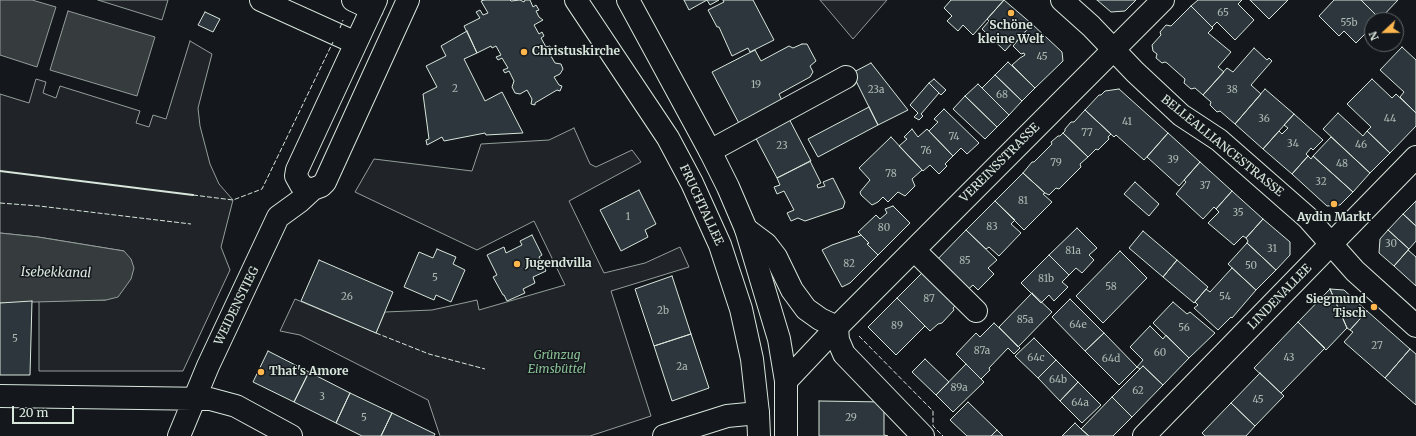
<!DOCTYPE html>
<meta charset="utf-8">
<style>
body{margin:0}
#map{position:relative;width:1416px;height:436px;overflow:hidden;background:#14181c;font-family:Merriweather,serif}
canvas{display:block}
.north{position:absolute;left:1364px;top:12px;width:40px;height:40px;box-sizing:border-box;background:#14181c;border:1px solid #626a69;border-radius:50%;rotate:248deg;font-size:11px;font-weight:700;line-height:16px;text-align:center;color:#d8e6dc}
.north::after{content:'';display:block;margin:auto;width:14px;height:18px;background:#ffb74d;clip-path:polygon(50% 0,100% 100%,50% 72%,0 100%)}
.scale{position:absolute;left:12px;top:406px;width:62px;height:18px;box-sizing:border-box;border:2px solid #d8e6dc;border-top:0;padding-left:5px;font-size:12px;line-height:14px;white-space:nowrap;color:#d8e6dc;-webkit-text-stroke:3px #14181c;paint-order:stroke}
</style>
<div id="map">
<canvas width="1416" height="436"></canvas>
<div class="north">N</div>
<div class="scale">20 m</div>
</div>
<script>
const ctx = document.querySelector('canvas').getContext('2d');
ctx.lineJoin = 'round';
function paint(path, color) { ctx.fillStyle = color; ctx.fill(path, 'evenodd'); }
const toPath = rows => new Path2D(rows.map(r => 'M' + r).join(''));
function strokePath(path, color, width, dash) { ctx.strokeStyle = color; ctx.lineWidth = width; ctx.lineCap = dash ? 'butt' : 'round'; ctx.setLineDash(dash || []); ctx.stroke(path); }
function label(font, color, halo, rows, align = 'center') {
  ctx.font = font + ' Merriweather,serif'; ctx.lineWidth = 3; ctx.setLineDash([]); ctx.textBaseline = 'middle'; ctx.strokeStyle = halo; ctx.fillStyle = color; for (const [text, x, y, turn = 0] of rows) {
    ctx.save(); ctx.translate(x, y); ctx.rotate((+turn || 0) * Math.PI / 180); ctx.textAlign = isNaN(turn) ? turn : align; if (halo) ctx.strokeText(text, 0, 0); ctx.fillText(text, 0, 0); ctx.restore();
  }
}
const green = toPath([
 [98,0,168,0,162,20,98,0],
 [820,0,887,0,853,39,820,0],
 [190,41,212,54,198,108,200,126,210,164,219,184,233,200,221,247,230,270,183,371,39,371,39,301,106,300,124,251,38,237,0,233,0,94,29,103,36,79,46,82,43,93,56,98,60,86,140,111,136,123,149,127,153,115,166,119,190,41],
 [574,128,590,164,596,167,632,150,641,162,569,201,604,273,645,263,680,247,689,267,611,291,651,416,590,436,440,436,428,400,300,335,280,331,295,299,376,333,385,312,432,310,477,300,479,310,565,285,534,221,477,250,355,192,374,159,472,171,481,144,549,140,574,128]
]);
paint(green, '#202428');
strokePath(green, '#939e99', 1);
const water = toPath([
 [0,0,32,0,56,7,37,67,0,55,0,0],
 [68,11,155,37,137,96,50,70,68,11],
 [0,233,38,237,124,251,131,259,134,268,131,279,118,297,106,300,0,303,0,233]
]);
paint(water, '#363b3e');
strokePath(water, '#939e99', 1);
const building = toPath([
 [484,0,510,0,511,1,520,0,524,2,525,0,530,0,533,7,536,5,539,10,536,11,539,17,543,20,534,25,539,34,542,32,544,36,541,38,546,47,550,46,552,49,548,51,555,63,561,64,563,69,560,74,554,77,559,85,562,86,560,91,557,90,535,103,535,105,531,104,532,99,527,90,520,94,515,93,512,87,514,81,509,71,505,73,503,70,508,68,502,58,498,60,496,57,501,55,496,46,492,48,491,46,477,53,464,26,480,18,476,12,480,10,483,15,488,13,481,1,484,0],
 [684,0,719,0,710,5,707,0,689,10,684,0],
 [723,0,753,0,774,40,750,52,748,48,732,56,719,27,717,27,708,10,724,2,723,0],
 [951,0,1004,0,973,35,963,25,958,31,947,21,952,16,944,8,951,0],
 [1004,0,1032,24,1015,43,1013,42,1005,51,982,29,989,21,987,19,1004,0],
 [1097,0,1136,0,1125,11,1111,12,1097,0],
 [1198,0,1242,0,1238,4,1254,20,1235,40,1217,22,1212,27,1191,6,1198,0],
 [1250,0,1288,0,1269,19,1250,0],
 [1334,0,1361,0,1380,19,1379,20,1372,20,1372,27,1356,43,1344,31,1339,36,1319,16,1334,0],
 [1361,0,1398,0,1380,19,1361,0],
 [1191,6,1213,28,1208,33,1231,52,1218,67,1224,72,1203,95,1195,88,1191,89,1184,83,1185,79,1167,63,1165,62,1162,63,1156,58,1157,54,1153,51,1152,45,1161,35,1160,32,1166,25,1171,26,1191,6],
 [205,12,220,19,213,32,198,25,205,12],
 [1032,24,1062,52,1063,61,1035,88,1012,65,1020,58,1025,55,1024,53,1021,54,1013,46,1032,24],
 [467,31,477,53,464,59,485,101,502,92,523,133,486,135,485,133,444,141,442,137,427,145,426,140,429,139,423,94,437,87,426,66,446,56,441,46,467,31],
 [802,44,807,44,816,61,810,66,813,72,810,77,779,94,784,105,742,129,712,72,755,50,761,61,789,46,793,48,802,44],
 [1402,47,1416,60,1416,113,1400,97,1404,92,1380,70,1402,47],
 [1254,48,1267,60,1269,58,1272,61,1251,85,1261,94,1235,124,1220,111,1217,112,1210,105,1211,102,1203,95,1227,68,1233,72,1254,48],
 [1008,62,1035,88,1022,101,995,75,1008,62],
 [871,63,908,110,878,125,852,73,871,63],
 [995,75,1022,101,1009,115,982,88,995,75],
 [934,79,946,90,941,95,929,83,934,79],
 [1372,79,1392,98,1396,94,1416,113,1416,126,1390,153,1367,131,1371,127,1347,104,1372,79],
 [929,83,939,93,921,114,923,116,919,120,914,117,918,113,910,105,929,83],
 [978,84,1009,115,997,127,965,96,978,84],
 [1119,89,1168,133,1144,160,1116,135,1114,137,1085,110,1099,95,1101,95,1105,91,1119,89],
 [1265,89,1294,114,1263,149,1235,124,1265,89],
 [965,96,997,127,985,139,953,109,965,96],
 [869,107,878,125,818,157,808,139,869,107],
 [944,109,979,143,967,154,961,148,953,156,929,131,938,122,934,119,944,109],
 [1085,110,1111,134,1108,137,1109,139,1098,150,1096,149,1088,157,1063,133,1065,131,1065,129,1071,122,1074,122,1085,110],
 [786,113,811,161,777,178,752,131,786,113],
 [1338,113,1363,136,1367,131,1390,153,1370,173,1323,129,1338,113],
 [1294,114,1323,140,1313,150,1311,148,1306,154,1308,156,1292,174,1263,149,1279,131,1282,134,1288,128,1284,125,1294,114],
 [912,129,918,137,927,129,953,156,945,164,947,166,939,174,930,165,923,171,899,146,907,139,904,137,912,129],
 [1063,133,1088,157,1080,164,1081,167,1059,189,1056,188,1049,195,1045,193,1023,173,1032,162,1034,162,1052,144,1051,142,1058,136,1060,136,1063,133],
 [1168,133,1200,162,1179,186,1147,157,1168,133],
 [891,137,922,170,912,179,915,186,905,196,898,192,888,202,883,197,878,202,872,205,861,195,860,192,870,180,859,168,891,137],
 [1331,137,1370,173,1353,192,1313,156,1331,137],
 [1308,156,1311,159,1313,156,1353,192,1340,205,1327,206,1292,174,1308,156],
 [810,161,821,183,817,185,818,188,825,186,823,182,833,178,845,202,843,208,805,221,798,218,791,221,787,213,794,210,784,191,777,194,774,187,780,185,777,178,810,161],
 [1200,162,1232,191,1216,209,1214,207,1203,219,1176,194,1186,182,1184,180,1200,162],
 [1023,173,1045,193,1043,194,1052,202,1024,230,995,201,1023,173],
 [1135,182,1159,204,1149,216,1124,194,1135,182],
 [639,190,656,224,645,230,648,237,621,251,600,210,639,190],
 [1232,191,1263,219,1246,238,1243,236,1234,245,1208,223,1219,212,1216,209,1232,191],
 [995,201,1015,220,1011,224,1021,233,999,256,989,247,986,249,966,230,995,201],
 [1416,201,1416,226,1403,214,1416,201],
 [893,206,910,223,878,255,867,244,869,243,858,232,876,215,880,219,887,213,885,209,893,206],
 [1403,214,1416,226,1416,241,1409,249,1388,230,1403,214],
 [1263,219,1290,242,1290,255,1276,270,1247,243,1248,241,1246,238,1263,219],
 [1077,228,1097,248,1089,255,1094,260,1082,273,1076,268,1069,275,1049,255,1077,228],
 [966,230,997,260,988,268,994,274,978,290,973,285,964,293,934,263,966,230],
 [1388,230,1409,249,1394,266,1379,253,1380,239,1388,230],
 [1143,231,1177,260,1163,277,1129,248,1143,231],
 [532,235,542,255,539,257,546,271,533,277,535,283,523,289,525,293,507,301,504,295,503,295,493,277,497,275,487,255,504,247,506,253,522,245,520,241,532,235],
 [861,235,869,243,867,244,878,255,850,283,842,287,822,250,832,245,861,235],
 [1247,243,1276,270,1256,290,1228,264,1247,243],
 [437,249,456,257,453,264,465,270,451,302,436,295,434,300,404,287,419,252,433,258,437,249],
 [1408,250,1416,257,1416,286,1394,266,1408,250],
 [1120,251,1147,278,1103,323,1076,296,1120,251],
 [1049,255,1069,275,1062,282,1068,287,1054,301,1049,295,1041,303,1021,283,1049,255],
 [319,260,393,292,376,333,301,301,319,260],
 [1177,260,1208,287,1194,303,1163,277,1177,260],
 [928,267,961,300,953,308,954,310,942,323,938,324,930,331,897,298,928,267],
 [1232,268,1256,290,1232,318,1231,317,1218,330,1194,308,1198,305,1195,302,1206,289,1210,292,1232,268],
 [672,276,691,334,654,346,635,289,672,276],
 [1330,289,1347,328,1326,350,1298,322,1330,289],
 [1330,289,1344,290,1367,311,1350,330,1347,328,1330,289],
 [1032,293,1052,312,1018,347,999,327,1032,293],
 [897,298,925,326,896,355,868,327,897,298],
 [1070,299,1104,333,1085,351,1052,317,1070,299],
 [32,301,30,375,0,375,0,303,32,301],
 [1173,302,1187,314,1190,312,1215,333,1189,358,1153,323,1173,302],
 [1367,311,1410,349,1385,378,1344,342,1353,332,1350,330,1367,311],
 [1298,322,1325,348,1281,393,1254,368,1298,322],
 [994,323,1020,348,1014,354,1008,348,989,368,990,370,981,379,956,354,976,333,980,337,994,323],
 [1150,326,1163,339,1166,335,1189,358,1163,385,1143,366,1140,369,1137,367,1143,360,1130,347,1150,326],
 [1104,333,1137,367,1119,385,1085,351,1104,333],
 [691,334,709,388,672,401,654,346,691,334],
 [1034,338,1056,360,1038,378,1015,356,1034,338],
 [1410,349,1416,354,1416,405,1385,378,1410,349],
 [268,351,309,372,294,402,253,382,268,351],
 [925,359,949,382,936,395,912,372,925,359],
 [1056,360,1078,382,1060,401,1038,378,1056,360],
 [966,364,984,382,953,412,936,395,966,364],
 [1143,366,1163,385,1132,417,1112,397,1143,366],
 [309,372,350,393,336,423,294,402,309,372],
 [1260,373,1284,396,1255,426,1231,403,1260,373],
 [1078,382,1101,405,1082,423,1060,401,1078,382],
 [350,393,392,413,381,436,362,436,336,423,350,393],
 [1112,397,1132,417,1113,436,1089,436,1081,429,1112,397],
 [819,401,884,402,884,435,888,436,819,436,819,401],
 [968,402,997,430,991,436,967,436,950,420,968,402],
 [1231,403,1255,426,1246,436,1205,436,1202,433,1231,403],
 [392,413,435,434,434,436,381,436,392,413],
 [1075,423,1081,429,1089,436,1062,436,1075,423],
 [997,430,1003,436,991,436,997,430]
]);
paint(building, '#2c363c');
strokePath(building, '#d8e6dc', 1);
const minor = toPath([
 [261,0,356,43],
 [353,0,372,9],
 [1062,0,1091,26,1135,72,1181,115,1219,140,1308,218,1355,271,1416,326],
 [710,151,846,77],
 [313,189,308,189,301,185,296,176,297,170,376,0],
 [746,229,766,244,776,257,792,290,806,309,820,319,837,327],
 [914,250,976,311],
 [837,327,838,340,844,354,923,436],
 [786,381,837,327,1163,0],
 [0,396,210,399,236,406,291,436],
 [179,436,208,366,278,217,300,201,313,189,321,186,325,182,408,0],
 [664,436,727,416,758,413],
 [1144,436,1416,157]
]);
const major = toPath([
 [576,0,668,138,692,183,720,245,741,309,752,359,758,413,759,436],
 [628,0,710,151,728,187,746,229,779,339,786,381,786,436]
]);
strokePath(minor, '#d8e6dc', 24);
strokePath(major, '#d8e6dc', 24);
strokePath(minor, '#14181c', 22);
strokePath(major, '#14181c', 22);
strokePath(toPath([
 [340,28,343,20],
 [193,195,233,200,262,189,333,42],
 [0,203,39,206,191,224],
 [376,333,429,354,485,369],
 [859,336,933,411,933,426,943,436]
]), '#d8e6dc', 1, [5, 2]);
strokePath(toPath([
 [0,171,193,195]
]), '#d8e6dc', 2);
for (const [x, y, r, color] of [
 [1011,13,4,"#ffb74d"],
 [524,52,4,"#ffb74d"],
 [1334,204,4,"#ffb74d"],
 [517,264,4,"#ffb74d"],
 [1374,307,4,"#ffb74d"],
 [261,372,4,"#ffb74d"]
]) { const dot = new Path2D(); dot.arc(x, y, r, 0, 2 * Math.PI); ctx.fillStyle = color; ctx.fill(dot); strokePath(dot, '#14181c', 1.5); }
label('10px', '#adbab4', null, [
 ["65",1223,13],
 ["55b",1349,23],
 ["45",1042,57],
 ["19",756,85],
 ["2",455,89],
 ["23a",876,90],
 ["38",1232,90],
 ["68",1002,95],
 ["36",1264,119],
 ["44",1390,119],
 ["41",1127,122],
 ["77",1087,133],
 ["74",954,137],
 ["34",1293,144],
 ["46",1361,145],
 ["23",782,146],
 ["76",926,151],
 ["39",1173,160],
 ["79",1056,163],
 ["48",1342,164],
 ["78",891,174],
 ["32",1321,182],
 ["37",1205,186],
 ["81",1023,201],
 ["35",1238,213],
 ["1",628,217],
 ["83",992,227],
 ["80",884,228],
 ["30",1391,244],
 ["31",1272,249],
 ["81a",1073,251],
 ["85",965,261],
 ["82",849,264],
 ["50",1251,266],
 ["5",435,278],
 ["81b",1046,279],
 ["58",1111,287],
 ["26",347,297],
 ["54",1225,297],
 ["87",929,299],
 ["2b",663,311],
 ["85a",1025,320],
 ["64e",1078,325],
 ["89",897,326],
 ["56",1184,328],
 ["5",15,339],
 ["27",1377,346],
 ["87a",982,351],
 ["60",1160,353],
 ["64c",1036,358],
 ["43",1289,358],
 ["64d",1111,359],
 ["2a",682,367],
 ["64b",1058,380],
 ["89a",959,388],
 ["62",1138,391],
 ["3",322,397],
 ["45",1258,400],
 ["64a",1080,403],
 ["5",364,418],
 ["29",851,418]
]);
label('bold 12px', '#d8e6dc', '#14181c', [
 ["Schöne",1011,26,"center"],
 ["kleine Welt",1011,40,"center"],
 ["Christuskirche",532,52],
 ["Aydin Markt",1334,218,"center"],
 ["Jugendvilla",525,264],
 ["Siegmund",1366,300,"right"],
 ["Tisch",1366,314,"right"],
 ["That's Amore",269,372]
], 'left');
label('12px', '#d8e6dc', '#14181c', [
 ["BELLEALLIANCESTRASSE",1222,146,39],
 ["VEREINSSTRASSE",1000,163,-45],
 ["FRUCHTALLEE",701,205,65],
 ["LINDENALLEE",1280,297,-46],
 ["WEIDENSTIEG",237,306,-64]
]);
label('italic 12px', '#8ac095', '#14181c', [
 ["Grünzug",557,356],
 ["Eimsbüttel",557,370]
]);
label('italic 13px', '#d8e6dc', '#14181c', [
 ["Isebekkanal",56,273,1]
]);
</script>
